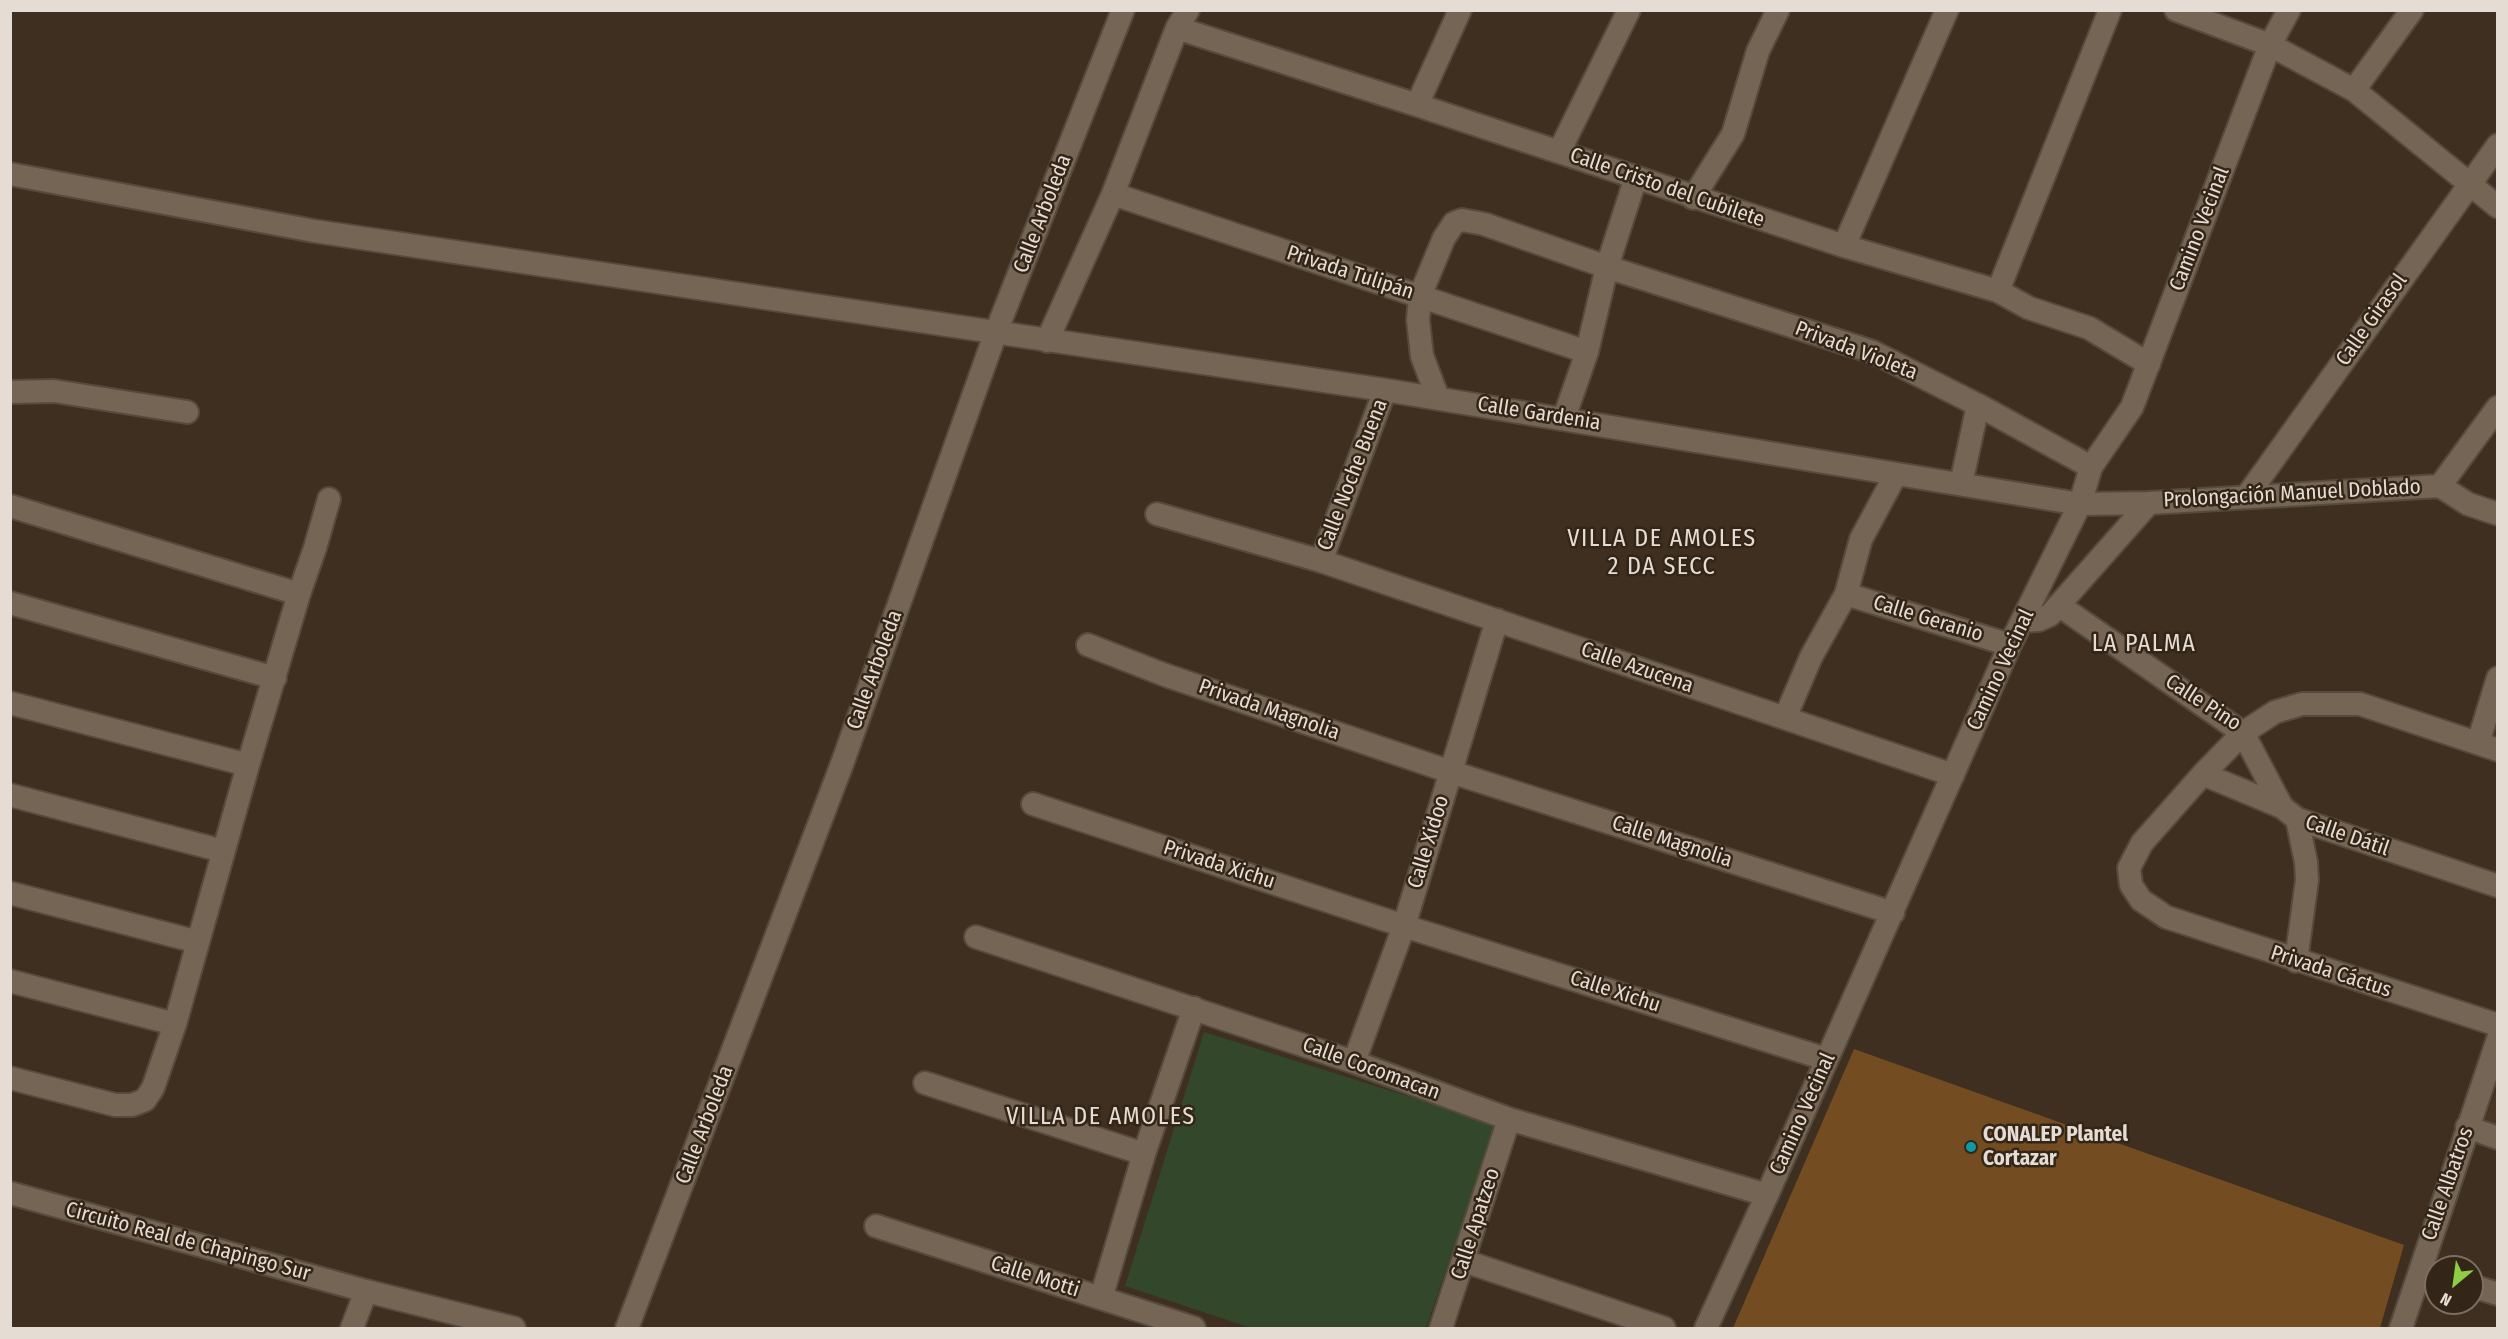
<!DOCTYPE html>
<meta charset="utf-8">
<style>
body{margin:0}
#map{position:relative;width:2508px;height:1339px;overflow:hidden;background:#3e2f21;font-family:"Fira Sans Condensed",sans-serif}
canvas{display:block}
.frame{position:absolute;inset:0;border:12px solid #e5dcd3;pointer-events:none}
.north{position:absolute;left:2424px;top:1255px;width:60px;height:60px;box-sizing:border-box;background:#332517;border:2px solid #7a6e62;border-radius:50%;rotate:209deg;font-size:16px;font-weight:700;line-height:24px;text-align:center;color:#e5dcd3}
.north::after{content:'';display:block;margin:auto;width:21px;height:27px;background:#8fcd42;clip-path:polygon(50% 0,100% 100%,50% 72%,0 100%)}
</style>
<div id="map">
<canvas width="2508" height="1339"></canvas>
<div class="frame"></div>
<div class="north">N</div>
</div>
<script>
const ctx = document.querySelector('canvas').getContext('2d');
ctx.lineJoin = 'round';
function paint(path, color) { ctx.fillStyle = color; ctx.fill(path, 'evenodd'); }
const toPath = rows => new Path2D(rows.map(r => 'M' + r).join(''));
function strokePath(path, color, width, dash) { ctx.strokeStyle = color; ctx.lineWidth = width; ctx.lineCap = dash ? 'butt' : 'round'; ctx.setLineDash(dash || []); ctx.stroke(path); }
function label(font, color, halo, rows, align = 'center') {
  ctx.font = font + ' "Fira Sans Condensed",sans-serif'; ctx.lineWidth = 5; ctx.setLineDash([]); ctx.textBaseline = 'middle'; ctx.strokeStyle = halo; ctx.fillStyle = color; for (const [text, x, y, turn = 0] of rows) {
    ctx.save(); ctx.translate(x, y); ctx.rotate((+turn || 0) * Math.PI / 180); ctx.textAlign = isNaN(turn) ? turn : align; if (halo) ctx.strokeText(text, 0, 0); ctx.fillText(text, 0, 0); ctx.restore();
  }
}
paint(toPath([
 [2497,1088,2497,1133,2482,1128]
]), '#493623');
paint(toPath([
 [1204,1032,1496,1124,1426,1328,1251,1328,1125,1286]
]), '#33472a');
paint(toPath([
 [1854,1049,2404,1245,2380,1328,1733,1328]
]), '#744c22');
const minor = toPath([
 [2176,10,2270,45,2354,90,2498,207],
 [1177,28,1417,105,1844,246,1998,291,2029,308,2089,328,2149,364],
 [2354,90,2412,10],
 [1417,105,1460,10],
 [1559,152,1629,10],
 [10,174,314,231,1385,390,2080,504,2149,503,2440,486,2468,504,2498,514],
 [1113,194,1587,352],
 [1693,198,1733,134,1758,51,1778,10],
 [1844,246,1947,10],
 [1998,291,2110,10],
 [1047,341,1113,194,1177,28,1188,10],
 [10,392,54,391,187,412],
 [1438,398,1422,356,1418,320,1420,296,1444,238,1454,223,1462,220,1484,224,1607,267,1873,352,1978,405,2091,467],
 [1564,418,1587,352,1607,267,1636,177],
 [1961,484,1978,405],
 [2440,486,2498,407],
 [2247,496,2498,145],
 [10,506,299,594],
 [1157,514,1321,561,1953,775],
 [1321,561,1385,390],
 [1846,594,2010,645],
 [10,603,275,678],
 [2060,606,2243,733,2282,807],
 [2022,621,2039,620,2050,615,2149,503],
 [1088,645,1165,675,1451,772,1893,913],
 [10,703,248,765],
 [1785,718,1811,657,1846,594,1861,539,1896,474],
 [2478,743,2498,678],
 [2498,750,2360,704,2302,704,2275,712,2243,733,2203,774,2142,843,2129,868,2131,885,2141,900,2166,917,2498,1025],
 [2203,774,2282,807,2297,819,2498,886],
 [10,795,223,851],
 [1033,804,1404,926,1826,1059],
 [10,893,198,942],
 [976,937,1354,1062,1509,1119,1767,1195],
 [2296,961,2307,880,2306,862,2297,819],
 [10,981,175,1024],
 [1354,1062,1404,926,1497,620],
 [10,1078,115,1105,132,1105,145,1100,153,1088,175,1024,248,765,299,594,315,548,329,499],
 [925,1083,1144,1154],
 [2467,1127,2498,1138],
 [10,1193,366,1291,514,1328],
 [876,1226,1194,1328],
 [1464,1261,1664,1328],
 [2472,1286,2498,1294],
 [1101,1298,1144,1154,1194,1008],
 [352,1328,366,1291],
 [627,1328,842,764,996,332,1123,10],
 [1441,1328,1509,1119],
 [1706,1328,1767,1195,2010,645,2080,504,2091,467,2132,407,2270,45,2289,10],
 [2401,1328,2498,1039]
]);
strokePath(minor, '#564a3e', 26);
strokePath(minor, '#756555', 22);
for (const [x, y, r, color] of [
 [1971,1147,6,"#0f9aa8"]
]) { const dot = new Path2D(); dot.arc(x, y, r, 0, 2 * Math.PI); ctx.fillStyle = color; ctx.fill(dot); strokePath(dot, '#332517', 2); }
label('21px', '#e5dcd3', '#332517', [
 ["Calle Cristo del Cubilete",1667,188,19],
 ["Calle Arboleda",1043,214,-69],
 ["Camino Vecinal",2200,229,-69],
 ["Privada Tulipán",1350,273,18],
 ["Calle Girasol",2372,320,-55],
 ["Privada Violeta",1856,351,21],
 ["Calle Gardenia",1539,414,9],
 ["Calle Noche Buena",1353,475,-69],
 ["Prolongación Manuel Doblado",2292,494,-3],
 ["Calle Geranio",1928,619,17],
 ["Calle Azucena",1637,668,19],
 ["Calle Arboleda",875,670,-70],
 ["Camino Vecinal",2001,670,-65],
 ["Calle Pino",2203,703,33],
 ["Privada Magnolia",1269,710,19],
 ["Calle Dátil",2347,836,19],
 ["Calle Xidoo",1429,842,-73],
 ["Calle Magnolia",1672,842,18],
 ["Privada Xichu",1219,865,18],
 ["Privada Cáctus",2331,972,18],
 ["Calle Xichu",1615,992,18],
 ["Calle Cocomacan",1371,1069,20],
 ["Camino Vecinal",1803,1114,-66],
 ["Calle Arboleda",705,1125,-69],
 ["Calle Albatros",2448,1184,-71],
 ["Calle Apatzeo",1476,1224,-72],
 ["Circuito Real de Chapingo Sur",188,1242,15],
 ["Calle Motti",1035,1277,18]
]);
label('bold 21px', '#e5dcd3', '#332517', [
 ["CONALEP Plantel",1983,1135],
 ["Cortazar",1983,1159]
], 'left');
ctx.letterSpacing = '1.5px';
label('24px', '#e5dcd3', '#332517', [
 ["VILLA DE AMOLES",1662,539],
 ["2 DA SECC",1662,567],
 ["LA PALMA",2144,644],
 ["VILLA DE AMOLES",1101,1117]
]);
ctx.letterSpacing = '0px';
</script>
